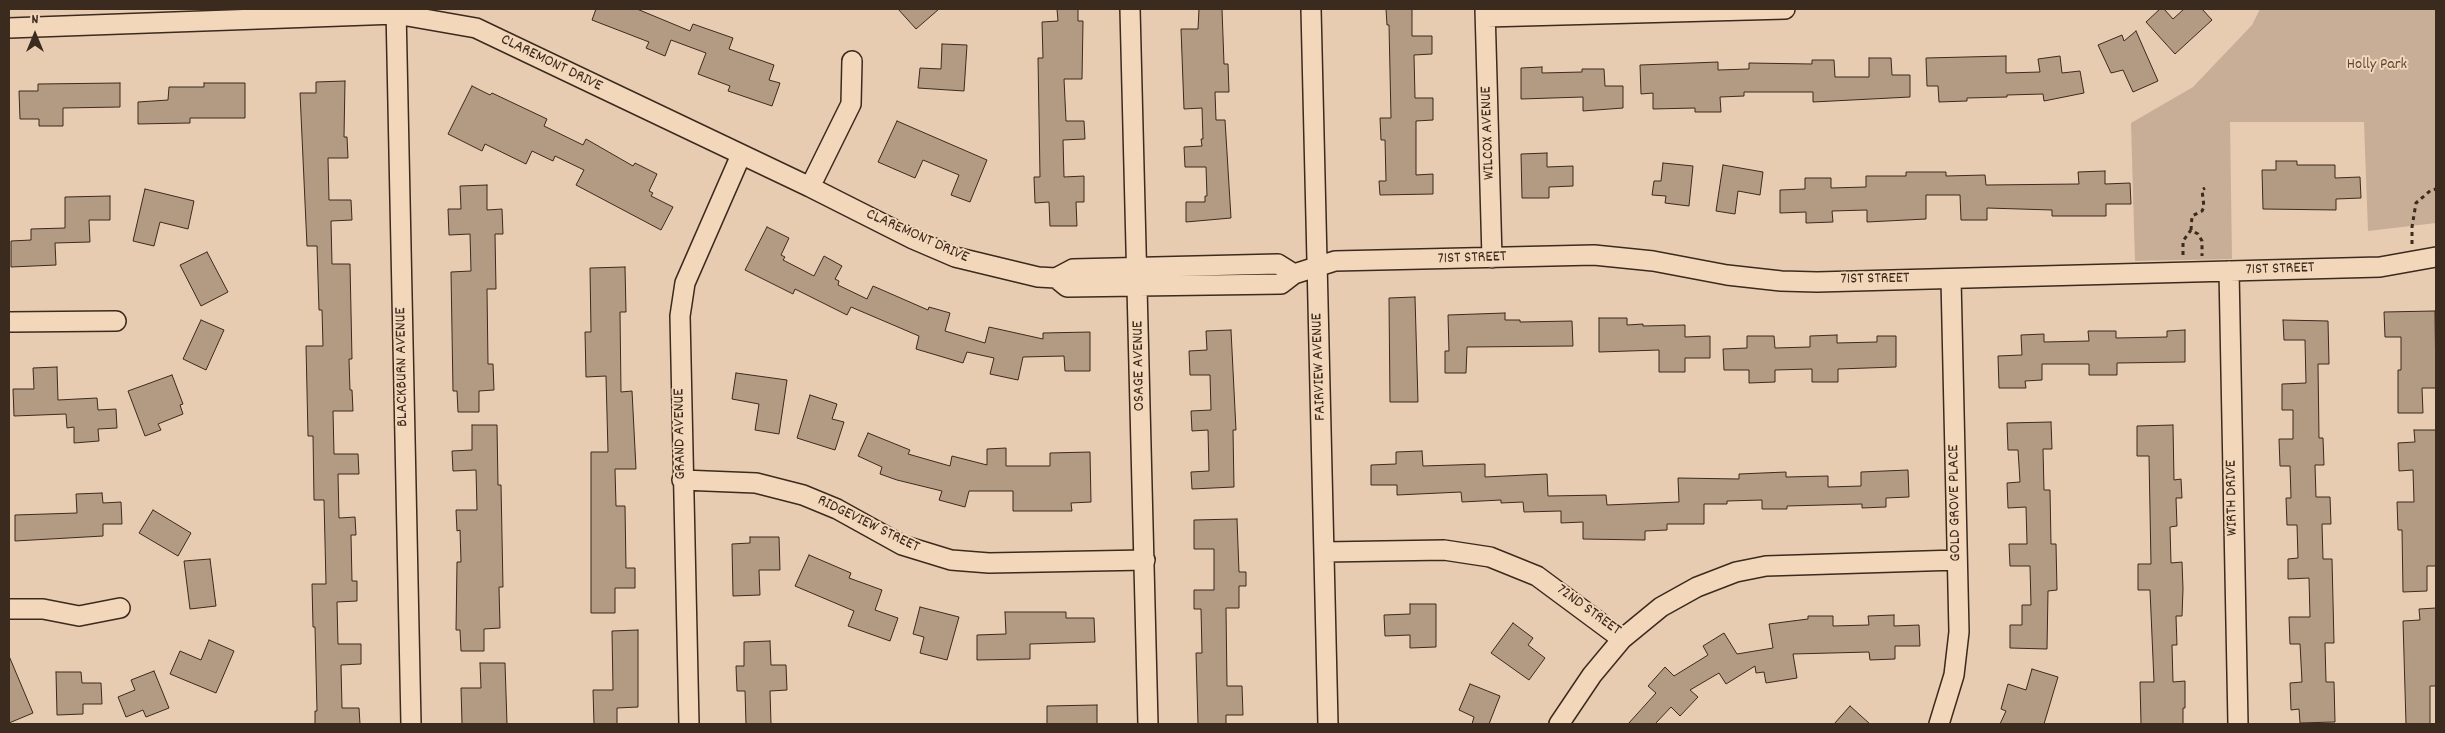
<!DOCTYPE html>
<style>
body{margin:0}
#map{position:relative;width:2445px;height:733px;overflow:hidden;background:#e8ccb1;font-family:Dekko,sans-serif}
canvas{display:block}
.frame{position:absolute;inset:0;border:10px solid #3b2a1e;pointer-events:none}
.north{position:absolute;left:10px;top:10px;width:50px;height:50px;-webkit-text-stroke:4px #f3d7ba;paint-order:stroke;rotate:0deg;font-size:14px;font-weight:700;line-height:20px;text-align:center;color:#3b2a1e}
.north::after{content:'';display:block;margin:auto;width:18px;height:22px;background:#3b2a1e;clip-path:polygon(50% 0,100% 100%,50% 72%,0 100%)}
</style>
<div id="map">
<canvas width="2445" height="733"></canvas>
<div class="frame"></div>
<div class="north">N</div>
</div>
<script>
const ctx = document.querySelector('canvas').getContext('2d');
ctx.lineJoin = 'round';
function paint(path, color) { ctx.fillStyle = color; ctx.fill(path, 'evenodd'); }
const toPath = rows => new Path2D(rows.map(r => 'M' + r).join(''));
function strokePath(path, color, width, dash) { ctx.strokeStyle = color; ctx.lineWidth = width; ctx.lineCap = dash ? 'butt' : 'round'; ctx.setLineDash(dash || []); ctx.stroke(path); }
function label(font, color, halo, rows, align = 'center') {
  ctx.font = font + ' Dekko,sans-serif'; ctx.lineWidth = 4; ctx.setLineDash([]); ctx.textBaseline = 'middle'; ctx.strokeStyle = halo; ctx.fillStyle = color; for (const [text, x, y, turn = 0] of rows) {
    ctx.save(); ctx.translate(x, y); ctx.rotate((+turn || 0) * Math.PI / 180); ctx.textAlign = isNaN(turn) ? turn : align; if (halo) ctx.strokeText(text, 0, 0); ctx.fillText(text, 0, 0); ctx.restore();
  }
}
paint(toPath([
 [2260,9,2436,9,2436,223,2368,231,2364,122,2230,122,2232,259,2135,261,2131,123,2193,87,2252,25]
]), '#c8ae96');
const building = toPath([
 [596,9,637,9,690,31,693,24,733,38,729,49,774,65,769,80,780,83,772,106,728,91,730,86,698,74,706,53,671,40,665,56,646,48,649,42,592,20,596,9],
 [898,9,939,9,916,29,898,9],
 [1057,9,1078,9,1078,21,1083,21,1082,79,1064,79,1066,121,1084,121,1085,139,1063,140,1064,177,1084,176,1084,202,1076,202,1077,226,1050,226,1049,202,1035,203,1034,177,1040,177,1038,58,1043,58,1042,22,1058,21,1057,9],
 [1199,9,1222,9,1224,64,1228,64,1229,92,1215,92,1216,120,1225,120,1231,218,1186,222,1186,202,1205,202,1205,196,1207,196,1206,167,1185,167,1184,147,1202,146,1201,139,1203,139,1202,108,1184,109,1181,29,1198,29,1199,9],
 [1386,9,1412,9,1412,36,1432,36,1432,54,1414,55,1415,98,1433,98,1433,120,1416,121,1416,175,1433,174,1433,194,1380,195,1379,181,1386,181,1385,140,1381,140,1380,118,1391,118,1389,25,1387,25,1386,9],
 [2160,9,2164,9,2173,19,2184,9,2202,9,2212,20,2175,54,2146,22,2160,9],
 [2136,31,2158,81,2133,92,2123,70,2111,73,2098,45,2122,35,2124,41,2136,31],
 [942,44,967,45,964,91,918,88,920,68,941,69,942,44],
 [2006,56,2006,73,2040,72,2038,59,2060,56,2062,73,2080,71,2084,93,2044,101,2043,94,2007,95,2007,97,1967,98,1967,101,1939,102,1938,86,1927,86,1926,58,2006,56],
 [1869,58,1891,58,1892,75,1910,75,1910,97,1813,102,1813,92,1744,92,1744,96,1720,97,1721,112,1695,112,1695,108,1653,109,1653,93,1641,94,1640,65,1718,62,1718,70,1749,69,1749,63,1812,64,1812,60,1834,60,1835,77,1869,77,1869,58],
 [1542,67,1542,73,1582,72,1582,69,1604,69,1605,86,1623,86,1623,108,1583,111,1583,97,1521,99,1521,68,1542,67],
 [345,81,344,137,347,137,348,158,328,158,329,200,351,200,352,220,331,221,332,264,350,264,352,359,349,359,350,390,352,390,353,411,333,411,334,454,358,454,359,474,338,474,339,518,355,517,356,535,351,535,352,581,357,581,357,601,337,602,338,644,361,644,361,664,341,665,342,708,359,708,360,724,315,724,315,711,317,711,315,627,313,627,312,584,326,584,324,500,314,500,313,436,308,436,306,346,323,346,322,310,319,310,317,246,307,246,300,93,316,93,316,82,345,81],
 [120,83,120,107,63,108,63,126,39,126,39,119,20,119,19,91,38,91,38,84,120,83],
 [204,83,245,83,245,118,190,118,190,123,138,124,138,102,168,100,169,87,204,87,204,83],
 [472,86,490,95,492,93,547,119,544,126,583,145,586,139,633,166,635,163,657,174,649,191,653,193,651,196,673,207,661,230,576,185,584,170,555,156,553,161,532,151,526,164,485,144,482,151,448,134,472,86],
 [897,121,987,160,970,202,951,195,959,175,923,160,915,178,878,162,897,121],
 [1547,153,1547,167,1573,166,1573,186,1549,187,1549,198,1522,198,1521,154,1547,153],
 [2276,161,2297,161,2297,165,2335,165,2335,178,2360,177,2361,198,2336,199,2336,210,2263,209,2262,170,2276,170,2276,161],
 [1663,163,1693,166,1689,206,1665,203,1666,196,1652,195,1654,181,1661,181,1663,163],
 [1723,165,1763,172,1760,195,1738,191,1735,214,1716,211,1723,165],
 [2105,171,2105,184,2130,183,2131,204,2106,204,2106,216,2052,216,2052,210,1987,208,1987,220,1961,220,1960,195,1926,195,1926,219,1867,222,1867,210,1832,211,1833,222,1806,223,1806,212,1780,213,1780,190,1805,189,1805,178,1831,178,1831,188,1866,187,1866,176,1906,176,1906,172,1946,172,1946,176,1985,175,1986,185,2079,184,2078,172,2105,171],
 [487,185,487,210,502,209,503,234,495,234,496,289,487,289,488,364,493,364,494,390,479,391,479,412,458,412,457,391,453,391,451,272,471,271,470,234,449,235,448,209,461,209,460,186,487,185],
 [145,189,194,201,188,229,160,222,154,246,133,241,145,189],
 [110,196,110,220,89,220,90,242,55,243,56,265,11,267,11,241,31,240,31,229,65,228,65,197,110,196],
 [767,227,789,238,781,255,785,257,783,260,814,276,824,256,842,266,835,279,839,281,838,285,867,299,873,286,928,310,929,307,950,313,945,331,985,343,989,327,1043,339,1043,333,1090,332,1090,371,1065,371,1064,356,1023,357,1018,380,990,374,994,358,967,352,963,363,916,349,919,336,851,307,847,315,795,289,793,294,745,270,767,227],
 [207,252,228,292,201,306,180,265,207,252],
 [625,267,626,312,620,312,621,392,632,391,636,469,615,469,616,506,625,506,626,568,635,568,635,588,615,588,615,613,591,613,591,452,608,452,606,376,586,377,585,332,591,332,590,268,625,267],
 [1415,297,1418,402,1390,402,1389,298,1415,297],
 [2435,311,2436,388,2422,388,2423,413,2398,413,2398,370,2401,370,2401,337,2385,337,2384,312,2435,311],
 [1505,313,1505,320,1520,320,1520,322,1572,321,1573,346,1467,347,1466,373,1445,373,1445,351,1449,351,1448,315,1505,313],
 [1599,318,1627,318,1627,325,1643,324,1643,326,1685,325,1685,337,1710,336,1710,358,1685,358,1685,372,1659,372,1659,350,1599,352,1599,318],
 [201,320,224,330,206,370,183,359,201,320],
 [2283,320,2328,321,2329,364,2318,364,2319,438,2323,438,2324,465,2315,465,2316,497,2330,497,2331,524,2322,524,2323,559,2332,559,2334,643,2325,643,2326,682,2334,682,2335,722,2300,723,2299,709,2291,710,2290,683,2302,682,2300,644,2290,644,2289,617,2310,617,2309,578,2288,579,2288,559,2298,558,2297,525,2287,525,2286,498,2291,498,2290,466,2280,466,2279,439,2293,439,2293,410,2282,410,2282,384,2306,383,2305,340,2284,340,2283,320],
 [1231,330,1236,430,1233,430,1234,487,1192,489,1191,472,1209,471,1208,430,1192,431,1191,411,1211,410,1210,375,1190,375,1189,351,1207,350,1206,331,1231,330],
 [2185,330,2185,362,2117,363,2117,375,2089,375,2089,364,2042,364,2042,380,2025,381,2026,388,1999,388,1998,356,2022,355,2021,335,2044,334,2044,342,2089,341,2088,331,2116,331,2116,338,2167,337,2167,331,2185,330],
 [1837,335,1837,343,1877,342,1877,336,1896,336,1896,367,1838,369,1838,382,1812,382,1812,369,1775,370,1775,382,1749,383,1749,370,1724,370,1723,349,1747,348,1747,336,1774,336,1775,348,1810,347,1810,336,1837,335],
 [57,367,58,400,97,398,98,410,116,409,117,428,98,429,99,441,74,443,74,427,67,428,66,414,14,416,13,389,34,389,33,368,57,367],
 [736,373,787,380,779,434,755,430,759,404,732,399,736,373],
 [172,375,183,404,180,405,183,414,158,424,161,430,145,436,128,391,172,375],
 [810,395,837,404,832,419,844,422,835,450,797,438,810,395],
 [2051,422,2052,449,2043,449,2044,490,2050,490,2051,544,2056,544,2057,590,2048,591,2047,649,2010,648,2010,625,2022,625,2022,605,2031,605,2030,566,2010,566,2009,544,2027,544,2026,507,2008,508,2007,483,2020,482,2018,450,2008,450,2007,423,2051,422],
 [472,425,497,425,498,485,501,485,503,587,499,587,500,628,484,629,484,651,461,651,460,630,456,630,457,562,461,562,460,530,457,531,456,510,477,510,476,470,453,471,452,451,472,450,472,425],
 [2173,425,2174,480,2181,479,2182,498,2176,498,2177,526,2170,527,2171,563,2182,562,2183,589,2182,616,2176,616,2177,645,2172,645,2173,682,2185,681,2185,708,2183,708,2183,724,2141,724,2140,682,2154,682,2150,590,2138,590,2138,564,2151,564,2149,456,2137,456,2137,426,2173,425],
 [2414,430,2436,430,2436,566,2427,566,2427,591,2403,592,2402,530,2398,530,2397,502,2414,502,2413,470,2399,471,2398,443,2415,442,2414,430],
 [868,433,910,450,908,454,950,466,952,456,987,465,987,449,1006,448,1006,466,1050,466,1050,453,1090,452,1091,502,1071,503,1072,511,1013,511,1013,491,969,491,965,507,939,500,942,491,897,480,880,474,882,467,858,456,868,433],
 [1422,451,1423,466,1485,464,1485,477,1547,474,1548,496,1606,495,1607,505,1679,502,1678,478,1739,479,1739,474,1786,472,1786,477,1828,476,1828,487,1861,486,1861,472,1908,470,1909,497,1886,498,1886,507,1862,508,1862,504,1787,506,1787,509,1762,509,1762,500,1727,501,1727,504,1704,504,1704,524,1667,524,1667,530,1645,531,1645,540,1583,539,1583,522,1561,523,1561,511,1524,512,1523,502,1501,503,1501,500,1462,502,1461,492,1397,495,1397,485,1371,485,1371,465,1396,464,1396,452,1422,451],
 [102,493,103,503,121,502,122,524,103,524,103,536,15,541,15,515,77,513,76,494,102,493],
 [153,510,191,533,178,556,139,533,153,510],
 [1237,519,1239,572,1246,572,1246,586,1239,586,1239,608,1226,608,1227,686,1242,686,1243,715,1226,715,1226,724,1198,724,1196,653,1202,653,1201,609,1194,609,1194,590,1214,590,1214,549,1194,549,1194,520,1237,519],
 [750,537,779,537,780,570,759,570,760,595,733,596,732,544,750,543,750,537],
 [809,555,851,573,849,578,882,590,875,610,898,618,890,641,848,626,854,611,795,586,809,555],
 [210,559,216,606,190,609,184,561,210,559],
 [1410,604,1436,604,1436,647,1410,648,1410,635,1385,636,1384,615,1410,614,1410,604],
 [920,607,959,617,947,660,920,653,924,637,913,634,920,607],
 [2436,608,2436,686,2430,686,2430,724,2406,724,2403,621,2420,620,2419,609,2436,608],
 [1005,612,1066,612,1066,618,1094,618,1095,642,1030,644,1030,659,977,660,977,635,1006,634,1005,612],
 [1894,615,1894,626,1919,625,1920,646,1895,646,1895,659,1870,660,1869,652,1793,654,1797,678,1766,683,1764,672,1756,673,1755,666,1726,684,1719,673,1690,690,1698,697,1680,716,1671,707,1655,724,1628,724,1656,693,1648,686,1665,667,1674,676,1708,655,1703,646,1724,633,1737,654,1773,648,1769,624,1808,619,1808,616,1833,616,1833,626,1869,625,1868,616,1894,615],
 [1513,623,1533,638,1528,645,1545,658,1529,680,1491,653,1513,623],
 [638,630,638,707,617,708,617,724,594,724,593,690,613,690,612,631,638,630],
 [209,640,234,651,216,693,170,674,180,651,201,660,209,640],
 [770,641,771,665,786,665,787,690,770,691,771,724,746,724,745,691,737,691,736,666,744,666,744,642,770,641],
 [9,656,33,713,9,723,9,656],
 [480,663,505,663,507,724,462,724,461,688,481,688,480,663],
 [2032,669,2058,677,2044,724,2000,724,2006,711,2001,709,2008,684,2026,690,2032,669],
 [154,671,169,708,146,717,143,710,126,717,118,697,135,690,131,680,154,671],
 [56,672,81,672,82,683,101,683,102,704,83,704,83,714,57,715,56,672],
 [1470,684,1500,696,1489,724,1472,724,1474,717,1459,710,1470,684],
 [1097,705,1097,724,1047,724,1047,706,1097,705],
 [1850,706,1870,724,1834,724,1850,706]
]);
paint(building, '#b29a83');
strokePath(building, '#3b2a1e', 1);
const minor = toPath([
 [396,9,411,724],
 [1130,9,1148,724],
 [1311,9,1328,724],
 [1485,9,1492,258],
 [1486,17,1785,9],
 [9,28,396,14,476,28,810,187,913,239,955,257,1038,277,1056,278,1073,269,1278,264,1294,274],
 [810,187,851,104,852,61],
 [2229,271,2238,724],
 [1056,278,1067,287,1281,284,1294,274,1335,261,1594,255,1653,261,1727,275,1781,281,1817,282,2380,267,2436,257],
 [9,322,116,321],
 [682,480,756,483,803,495,837,509,902,545,951,560,989,563,1145,560],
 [1325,552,1444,550,1490,557,1537,576,1622,639],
 [9,609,43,609,79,616,120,608],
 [689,724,680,316,685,283,741,155],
 [1559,724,1592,675,1622,639,1661,607,1697,587,1736,572,1766,566,1957,560],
 [1939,724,1954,675,1959,632,1951,279]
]);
strokePath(minor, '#3b2a1e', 22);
strokePath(toPath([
 [2191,230,2192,216,2202,211,2204,207,2202,190,2205,188],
 [2412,244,2412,227,2416,203,2431,190,2436,189],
 [2183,255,2183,241,2191,230,2198,234,2202,241,2202,256]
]), '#3b2a1e', 3, [4, 4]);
strokePath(minor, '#f3d7ba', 19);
label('16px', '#3b2a1e', '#f3d7ba', [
 ["CLAREMONT DRIVE",551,64,26],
 ["WILCOX AVENUE",1489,133,-92],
 ["CLAREMONT DRIVE",917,237,24],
 ["71ST STREET",1472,259,-2],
 ["71ST STREET",2280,270,-2],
 ["71ST STREET",1875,280,-1],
 ["OSAGE AVENUE",1140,366,-91],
 ["BLACKBURN AVENUE",403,367,-91],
 ["FAIRVIEW AVENUE",1320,367,-92],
 ["GRAND AVENUE",681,434,-91],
 ["WIRTH DRIVE",2233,498,-91],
 ["GOLD GROVE PLACE",1956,503,-91],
 ["RIDGEVIEW STREET",868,525,26],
 ["72ND STREET",1588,611,36]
]);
label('16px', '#574436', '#f3d7ba', [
 ["Holly Park",2377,66]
]);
</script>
